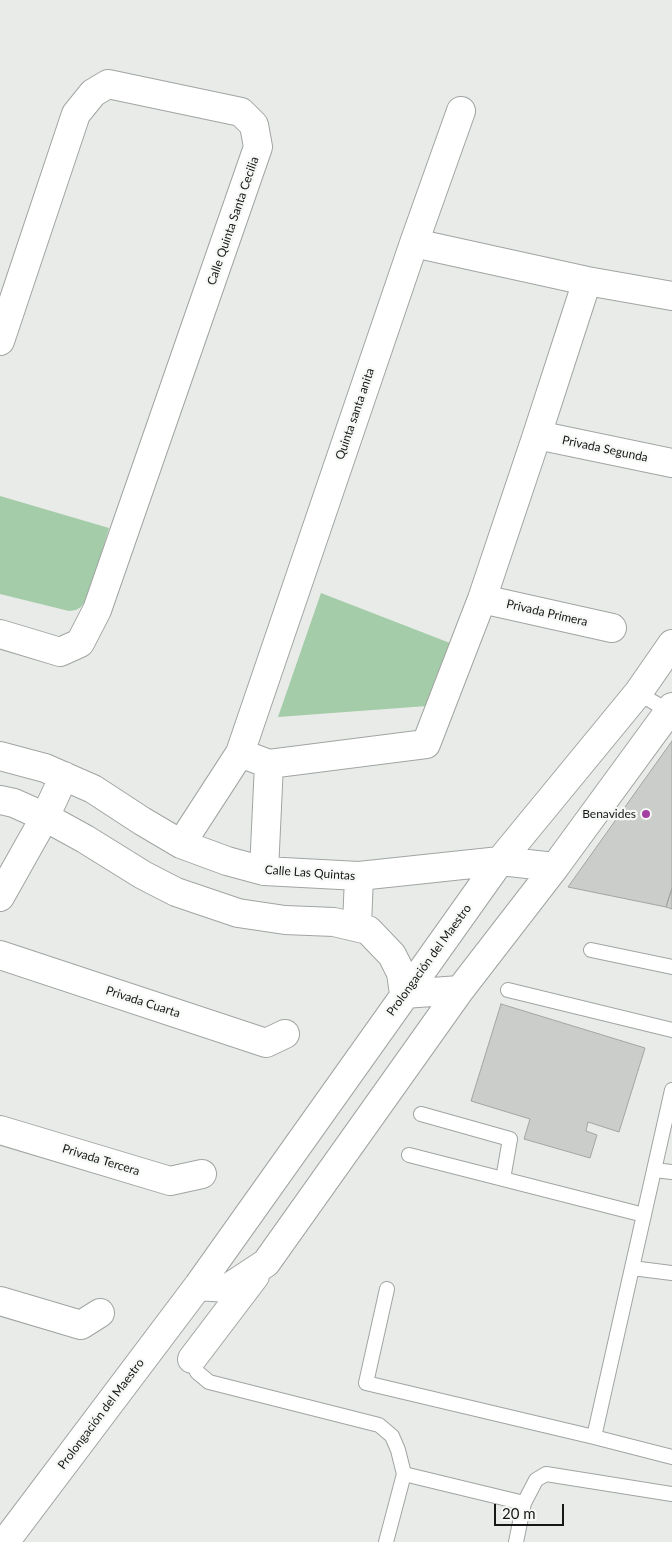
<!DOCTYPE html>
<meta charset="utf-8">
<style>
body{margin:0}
#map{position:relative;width:672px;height:1542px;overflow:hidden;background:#e8ebe8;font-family:Lato,sans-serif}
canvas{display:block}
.scale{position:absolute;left:494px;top:1504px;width:70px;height:22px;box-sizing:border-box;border:2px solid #161716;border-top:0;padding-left:6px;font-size:15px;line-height:18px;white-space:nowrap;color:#161716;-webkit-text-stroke:4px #f5f8f5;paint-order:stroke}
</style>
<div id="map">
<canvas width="672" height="1542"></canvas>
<div class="scale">20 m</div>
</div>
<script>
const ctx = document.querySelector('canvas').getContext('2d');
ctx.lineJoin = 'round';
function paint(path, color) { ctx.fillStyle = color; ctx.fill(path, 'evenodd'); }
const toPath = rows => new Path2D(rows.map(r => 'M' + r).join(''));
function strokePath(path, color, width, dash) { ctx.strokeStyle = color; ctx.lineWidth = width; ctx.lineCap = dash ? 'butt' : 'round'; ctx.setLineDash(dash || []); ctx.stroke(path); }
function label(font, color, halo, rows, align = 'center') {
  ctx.font = font + ' Lato,sans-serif'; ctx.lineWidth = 4.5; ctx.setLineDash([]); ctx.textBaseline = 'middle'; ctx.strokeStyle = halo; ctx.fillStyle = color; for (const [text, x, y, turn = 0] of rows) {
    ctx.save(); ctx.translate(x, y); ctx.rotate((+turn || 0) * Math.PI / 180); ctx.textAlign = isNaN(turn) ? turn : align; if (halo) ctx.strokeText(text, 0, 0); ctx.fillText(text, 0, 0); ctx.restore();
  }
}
paint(toPath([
 [0,496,109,528,89,595,81,607,76,610,69,611,0,594],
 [321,593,450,643,427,706,278,717]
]), '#a4cca8');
const building = toPath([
 [672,741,672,888,666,907,568,887,672,741],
 [672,888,672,909,666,907,672,888],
 [501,1004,645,1048,619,1132,588,1122,586,1131,597,1135,590,1158,524,1139,530,1119,471,1101,501,1004]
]);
paint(building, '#cacdca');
strokePath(building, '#a2a5a2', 1);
const service = toPath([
 [638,693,672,713],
 [591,950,672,967],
 [508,990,672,1030],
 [421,1114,510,1139,503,1179],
 [409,1155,644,1215],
 [654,1170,672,1172],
 [632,1268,672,1273],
 [387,1289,366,1383,594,1437,672,1457],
 [192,1359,197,1372,209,1382,379,1425,392,1436,398,1450,404,1474,386,1542],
 [594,1437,672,1090],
 [404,1474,524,1503],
 [516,1542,524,1503,536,1480,546,1474,672,1494]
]);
const minor = toPath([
 [414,243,461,111],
 [0,341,76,114,93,93,108,84,241,112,254,125,258,147,97,610,80,643,60,652,0,634],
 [537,435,672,463],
 [482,599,612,628],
 [240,753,269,764,426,744,482,599,537,435,587,281],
 [0,756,45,768,93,789,142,821,181,844,227,861,264,871,359,876,500,861,555,867],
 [0,800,14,803,45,817,85,839,143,875,176,892,238,913,285,920,334,922,368,930,392,955,401,973,404,994,460,990],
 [181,844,240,753,414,243,587,281,672,296],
 [264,871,269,764],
 [0,897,45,817,64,776],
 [357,926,359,876],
 [0,955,266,1043,285,1034],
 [0,1130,170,1181,202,1174],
 [198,1286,228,1288,266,1263,460,990,555,867,672,707],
 [0,1301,81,1325,100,1313],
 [192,1359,255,1276],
 [5,1542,198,1286,500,861,638,693,672,644]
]);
strokePath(service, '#a1a5a2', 16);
strokePath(minor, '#a1a5a2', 30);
strokePath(service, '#fff', 14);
strokePath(minor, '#fff', 28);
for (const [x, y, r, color] of [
 [646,814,5,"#a43fa4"]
]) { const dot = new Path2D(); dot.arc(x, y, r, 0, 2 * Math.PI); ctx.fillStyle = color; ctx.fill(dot); strokePath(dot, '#f5f8f5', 2); }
label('12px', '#161716', '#f5f8f5', [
 ["Calle Quinta Santa Cecilia",233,221,-71],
 ["Quinta santa anita",355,414,-71],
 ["Privada Segunda",605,449,12],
 ["Privada Primera",547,613,13],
 ["Calle Las Quintas",310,873,4],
 ["Prolongación del Maestro",429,960,-54],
 ["Privada Cuarta",143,1002,18],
 ["Privada Tercera",101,1160,17],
 ["Prolongación del Maestro",101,1414,-53]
]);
label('12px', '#161716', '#f5f8f5', [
 ["Benavides",636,814]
], 'right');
</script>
